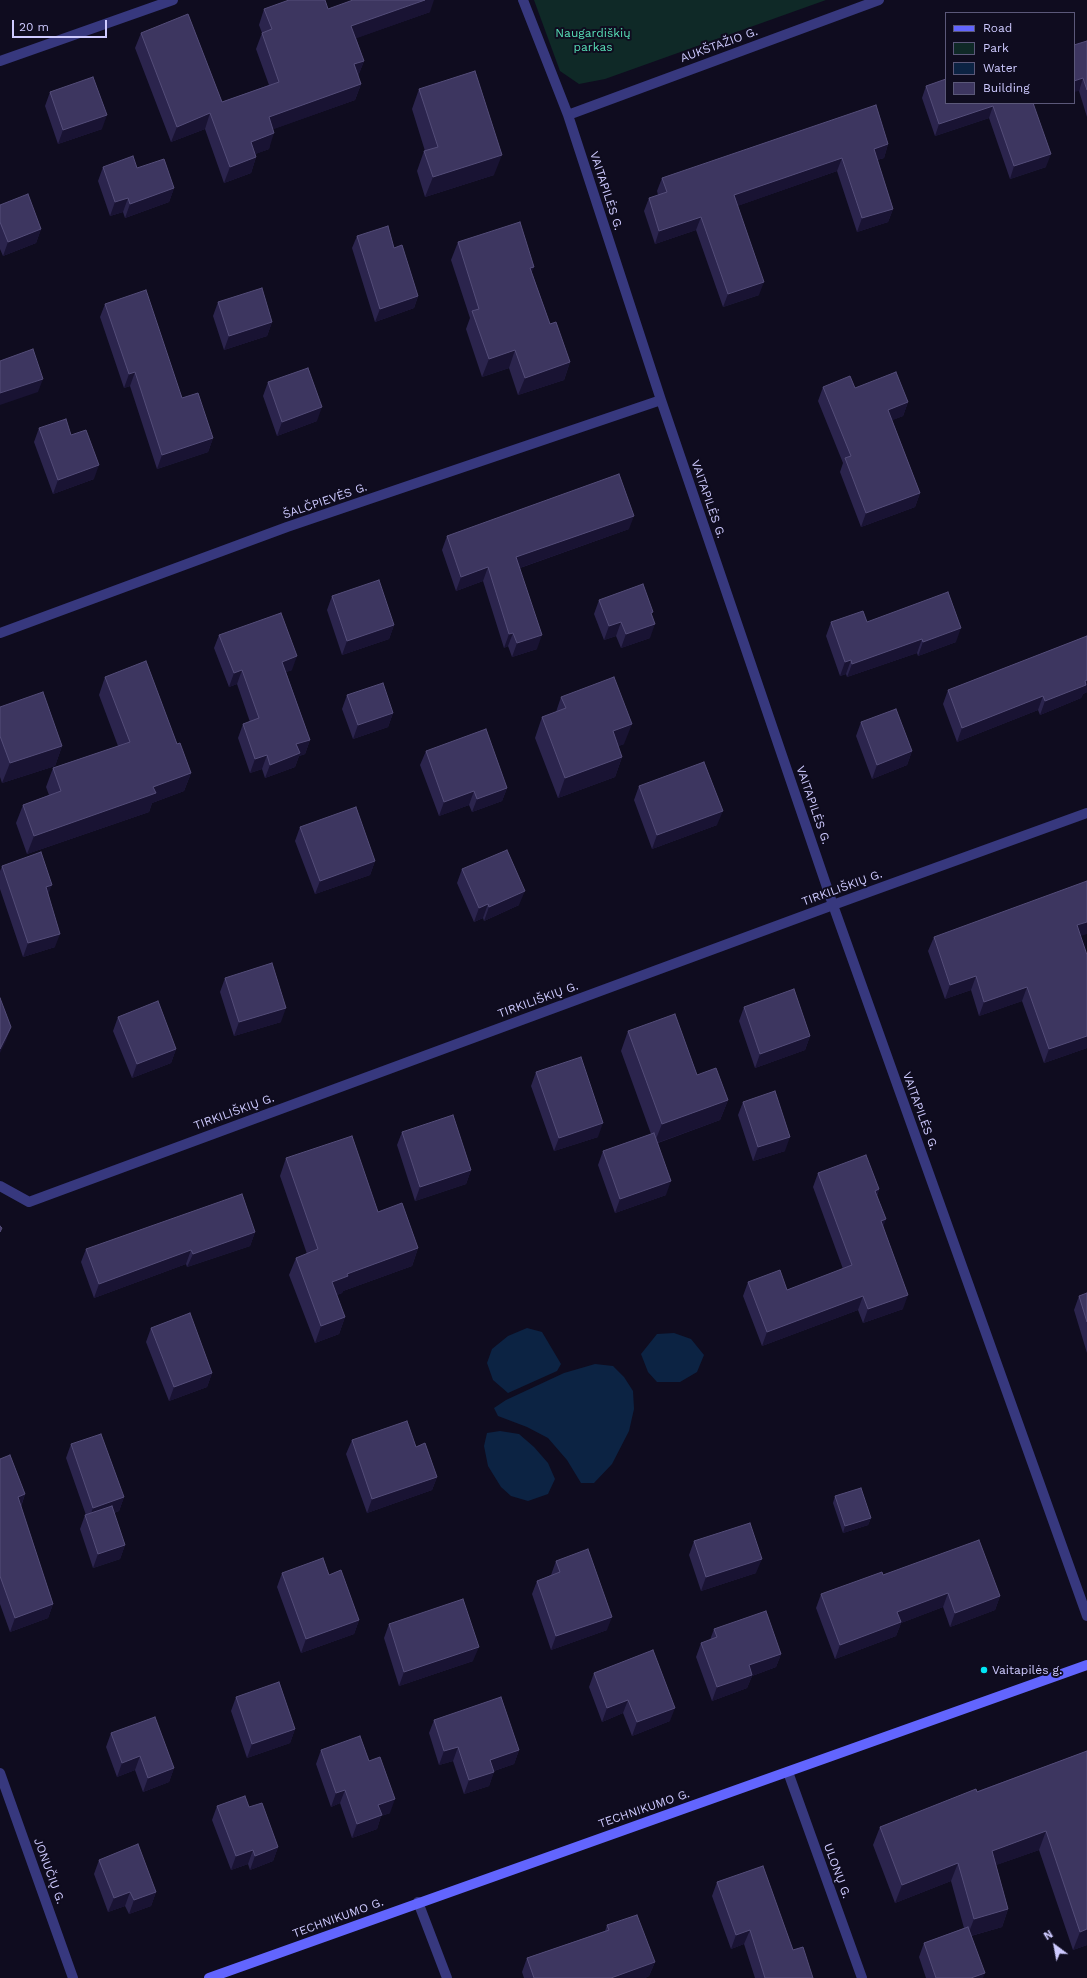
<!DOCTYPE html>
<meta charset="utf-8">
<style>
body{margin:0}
#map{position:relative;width:1087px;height:1978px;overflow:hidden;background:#0f0c1f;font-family:"Work Sans",sans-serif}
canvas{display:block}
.legend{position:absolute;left:945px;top:12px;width:130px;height:92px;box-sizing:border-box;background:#0f0c1f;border:1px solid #5b5879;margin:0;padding:5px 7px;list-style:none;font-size:12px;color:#cecaff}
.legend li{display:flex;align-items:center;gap:8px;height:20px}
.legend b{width:20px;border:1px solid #5b5879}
.north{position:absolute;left:1035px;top:1926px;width:40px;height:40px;-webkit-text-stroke:3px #0f0c1f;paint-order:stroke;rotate:328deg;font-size:11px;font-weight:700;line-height:16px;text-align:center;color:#cecaff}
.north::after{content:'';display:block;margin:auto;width:14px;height:18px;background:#cecaff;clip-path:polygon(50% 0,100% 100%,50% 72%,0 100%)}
.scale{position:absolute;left:12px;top:20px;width:95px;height:18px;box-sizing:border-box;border:2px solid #cecaff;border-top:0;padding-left:5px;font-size:12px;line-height:14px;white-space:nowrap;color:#cecaff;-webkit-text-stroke:3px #0f0c1f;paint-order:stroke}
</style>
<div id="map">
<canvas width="1087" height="1978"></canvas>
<ul class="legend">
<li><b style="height:5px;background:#6265fe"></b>Road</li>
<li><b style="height:11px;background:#0f2927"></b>Park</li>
<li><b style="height:11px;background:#0c2343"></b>Water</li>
<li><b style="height:11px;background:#3d3660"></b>Building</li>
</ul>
<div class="north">N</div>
<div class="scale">20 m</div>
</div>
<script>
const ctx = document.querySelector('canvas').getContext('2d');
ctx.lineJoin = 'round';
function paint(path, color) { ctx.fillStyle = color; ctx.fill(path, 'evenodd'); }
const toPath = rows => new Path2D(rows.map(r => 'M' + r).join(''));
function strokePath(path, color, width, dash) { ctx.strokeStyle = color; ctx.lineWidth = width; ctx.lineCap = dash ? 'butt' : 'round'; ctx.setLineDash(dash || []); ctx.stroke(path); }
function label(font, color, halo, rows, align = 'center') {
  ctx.font = font + ' "Work Sans",sans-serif'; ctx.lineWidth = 4; ctx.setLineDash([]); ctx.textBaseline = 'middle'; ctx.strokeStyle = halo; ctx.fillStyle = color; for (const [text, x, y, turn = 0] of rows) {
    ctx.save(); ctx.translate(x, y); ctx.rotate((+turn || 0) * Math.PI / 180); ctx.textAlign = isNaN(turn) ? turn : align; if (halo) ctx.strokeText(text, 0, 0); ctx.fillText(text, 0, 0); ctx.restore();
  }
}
paint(toPath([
 [534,0,826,0,605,79,579,84,560,71]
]), '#0f2927');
paint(toPath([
 [527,1328,542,1332,561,1364,557,1371,508,1393,493,1380,487,1363,492,1349,508,1336],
 [674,1333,691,1339,704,1355,697,1372,680,1382,657,1382,648,1372,641,1354,657,1334],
 [595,1364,613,1366,624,1377,633,1391,634,1409,629,1431,612,1464,594,1483,581,1483,567,1460,548,1438,527,1427,498,1416,494,1408,506,1400,564,1373],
 [500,1431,519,1434,534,1447,548,1463,555,1479,548,1494,528,1501,511,1496,501,1487,488,1466,484,1446,487,1433]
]), '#0c2343');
strokePath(toPath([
 [523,0,568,115,661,400,833,905,1087,1616],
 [0,61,173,0],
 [568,115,879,0],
 [0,633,287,527,661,400],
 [0,1186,29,1202,833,905,1087,813],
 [788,1772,862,1978],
 [0,1773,73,1978],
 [418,1902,447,1978]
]), '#37387e', 10);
strokePath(toPath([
 [209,1978,1087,1665]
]), '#6265fe', 10);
paint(toPath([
 [264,9,328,9,430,12,356,38,364,61,358,76,361,84,355,100,273,129,269,149,255,154,256,157,251,173,224,183,205,129,171,142,135,48,141,33,222,102,269,85,256,49,262,33,259,25],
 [1087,40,1087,117,1079,91],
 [926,86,1034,105,1046,167,1010,179,989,118,935,136,922,98],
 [419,89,494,175,425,197,417,171,424,151,425,151,412,109],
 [50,92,102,129,58,144,45,106],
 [888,144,884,158,877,160,893,209,888,222,857,232,837,171,737,206,759,295,723,307,696,230,655,244,644,211,649,198,658,195,657,191,662,178],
 [103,167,137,168,174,188,169,202,125,218,123,212,110,216,98,181],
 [0,205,41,229,36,243,3,256,0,249],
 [357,236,394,248,418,296,414,308,375,322,352,248],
 [458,242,532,273,550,324,570,362,564,380,518,395,509,368,482,377,466,329,470,318,451,260],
 [218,302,272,322,267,336,224,350,213,316],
 [105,304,213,438,208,452,157,469,130,386,124,388,100,317],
 [268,382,317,421,277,436,263,396],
 [823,387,855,388,908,402,903,416,892,420,920,493,915,507,861,527,840,472,843,463,818,401],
 [39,428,71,435,94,479,53,494,34,442],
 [629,529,520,568,537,649,512,657,508,646,504,648,483,581,456,591,442,550,447,536],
 [332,596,394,625,389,639,342,655,327,610],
 [599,600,652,615,650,638,621,648,616,636,604,640,594,614],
 [831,622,867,622,956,642,918,656,917,653,847,677,846,674,840,676,826,636],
 [219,635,292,670,286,672,310,740,305,754,299,756,295,767,265,778,262,769,250,773,238,738,243,724,250,722,237,684,229,687,214,648],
 [1087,636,1087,692,1083,694,1081,698,1040,715,1038,710,957,742,943,704,948,690],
 [105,677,177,744,191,773,184,791,152,803,149,812,27,854,16,823,23,805,49,795,46,787,53,768,118,746,99,695],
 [347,695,393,713,388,727,353,739,342,709],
 [561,697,624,744,618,746,622,757,615,777,558,798,535,738,542,717,556,712],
 [0,707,62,746,55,766,2,783,0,777],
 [861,722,912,751,907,765,872,779,856,736],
 [426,751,507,788,502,801,472,812,469,805,439,816,420,765],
 [639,786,717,825,652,849,634,800],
 [300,827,375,861,370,875,315,894,295,841],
 [2,866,48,895,55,947,23,957,0,889,0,871],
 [462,869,519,905,484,921,483,918,474,922,457,883],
 [1080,936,1087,955,1087,1048,1044,1063,1022,1001,979,1016,971,990,945,999,928,951,934,937],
 [225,978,281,1022,234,1036,220,992],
 [744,1007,810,1036,805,1050,755,1068,739,1021],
 [118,1017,176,1049,171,1063,132,1078,113,1031],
 [628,1031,728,1100,720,1120,658,1143,666,1195,615,1213,598,1165,603,1151,651,1134,621,1051],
 [536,1072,598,1137,554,1151,531,1086],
 [743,1102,785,1151,753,1161,738,1115],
 [402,1132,471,1170,466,1184,415,1201,397,1145],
 [286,1158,378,1212,418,1248,412,1266,343,1291,342,1293,337,1295,345,1317,339,1334,315,1343,289,1275,296,1258,307,1254,280,1176],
 [818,1173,879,1189,877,1196,883,1227,903,1309,863,1323,858,1310,762,1346,743,1296,748,1282,787,1290,843,1269,813,1187],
 [255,1232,250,1246,187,1267,186,1264,94,1298,81,1262,86,1249],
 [1087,1293,1087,1353,1074,1310,1079,1296],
 [151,1328,212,1373,207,1387,169,1401,146,1342],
 [352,1440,416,1447,437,1477,432,1490,367,1513,346,1454],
 [71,1444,124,1497,119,1511,114,1513,125,1545,120,1559,93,1568,80,1529,85,1515,86,1515,66,1458],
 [0,1459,25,1494,21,1507,53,1604,48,1618,10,1632,0,1604],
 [835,1496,871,1518,868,1525,843,1533,833,1503],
 [694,1541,756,1573,701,1591,689,1555],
 [556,1561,607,1630,551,1650,532,1594,537,1581,551,1575],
 [282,1573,359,1620,354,1634,301,1653,277,1587],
 [883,1575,1000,1596,995,1610,950,1627,943,1607,901,1623,896,1636,835,1659,816,1608,821,1594],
 [389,1624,473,1661,399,1686,384,1638],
 [714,1629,781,1654,776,1667,752,1676,747,1688,712,1701,696,1657,701,1643,710,1640],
 [594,1673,670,1721,632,1736,623,1713,602,1722,589,1687],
 [236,1697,295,1729,290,1743,247,1758,231,1711],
 [434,1720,519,1750,514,1764,494,1771,489,1786,464,1794,453,1761,439,1765,429,1733],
 [111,1733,174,1768,169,1782,143,1792,135,1770,117,1777,106,1747],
 [321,1750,369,1761,390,1813,381,1816,377,1829,352,1838,340,1803,331,1807,316,1764],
 [1087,1751,1087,1945,1073,1950,1039,1850,996,1865,1008,1909,1002,1927,971,1936,983,1978,926,1978,919,1957,924,1943,964,1928,951,1881,895,1903,873,1845,880,1827],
 [217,1806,249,1807,278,1847,273,1861,250,1870,248,1864,231,1870,212,1820],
 [99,1860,156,1892,151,1906,129,1914,125,1906,108,1912,94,1874],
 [717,1882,793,1950,813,1978,755,1978,744,1944,731,1949,712,1896],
 [607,1925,655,1962,649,1976,645,1978,524,1978,522,1972,527,1958,605,1931]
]), '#2b244d');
paint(toPath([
 [425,0,434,0,430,12,346,42,351,26],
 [364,61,358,76,354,64],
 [1083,78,1079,91,1074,92,1074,81],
 [361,84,355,100,263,133,269,117],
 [1028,103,1040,103,1026,107],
 [993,106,989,118,935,136,939,124],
 [210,113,205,129,171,142,177,127],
 [107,115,102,129,58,144,63,130],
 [274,133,269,149,245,158,251,142],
 [888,144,884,158,869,162,874,149],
 [1051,154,1046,167,1010,179,1014,166],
 [502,155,494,175,425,197,433,177],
 [256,157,251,173,224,183,230,167],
 [842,158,837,171,729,209,734,195],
 [174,188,169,202,125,218,130,204],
 [128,198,123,212,110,216,115,202],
 [893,209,888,222,857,232,862,218],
 [701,217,696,230,655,244,659,231],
 [41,229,36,243,3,256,8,242],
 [534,267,527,285,530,268],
 [764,282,759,295,723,307,728,294],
 [418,296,414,308,375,322,380,309],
 [272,322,267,336,224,350,229,336],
 [515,350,509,368,482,377,489,359],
 [570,362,564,380,518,395,525,378],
 [135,372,130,386,124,388,129,374],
 [43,379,38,392,0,405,0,393],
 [908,402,903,416,883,424,888,410],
 [322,407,317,421,277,436,282,422],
 [213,438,208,452,157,469,162,455],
 [99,465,94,479,53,494,58,480],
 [920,493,915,507,861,527,866,513],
 [634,516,629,529,511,571,516,557],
 [488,567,483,581,456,591,461,577],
 [621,622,616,636,604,640,609,626],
 [655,624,650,638,621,648,626,634],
 [394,625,389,639,342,655,347,641],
 [961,628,956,642,918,656,923,642],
 [513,633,508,646,504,648,509,634],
 [542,635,537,649,512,657,517,643],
 [922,639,917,653,847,677,852,664],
 [297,656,292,670,277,675,282,662],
 [851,660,846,674,840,676,845,662],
 [242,670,237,684,229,687,234,673],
 [1087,680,1087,692,1083,694,1081,698,1040,715,1045,701],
 [1043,696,1038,710,957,742,962,728],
 [393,713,388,727,353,739,358,725],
 [632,724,624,744,605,752,613,731],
 [310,740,305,754,299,756,295,767,265,778,270,765,296,744],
 [62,746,55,766,2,783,10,763],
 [912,751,907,765,872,779,877,765],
 [267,755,262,769,250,773,255,759],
 [622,757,615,777,558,798,565,778],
 [191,773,184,791,152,803,149,812,27,854,34,836,153,787],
 [507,788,502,801,472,812,477,799],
 [474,791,469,805,439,816,444,802],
 [723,811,717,825,652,849,657,835],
 [375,861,370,875,315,894,320,881],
 [52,885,47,898,46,887],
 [525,891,519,905,484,921,489,907],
 [488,904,483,918,474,922,479,908],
 [1087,922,1087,934,1072,939,1077,925],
 [60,934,55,947,23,957,28,943],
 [976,976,971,990,945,999,950,985],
 [1027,987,1022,1001,979,1016,984,1002],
 [286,1008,281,1022,234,1036,239,1022],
 [11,1027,6,1041,0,1053,0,1049],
 [810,1036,805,1050,755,1068,760,1054],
 [1087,1036,1087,1048,1044,1063,1049,1049],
 [176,1049,171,1063,132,1078,137,1064],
 [728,1100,720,1120,654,1144,662,1124],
 [603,1123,598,1137,554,1151,559,1138],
 [790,1137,785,1151,753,1161,758,1147],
 [471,1170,466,1184,415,1201,420,1187],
 [671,1181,666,1195,615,1213,620,1199],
 [879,1189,874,1203,875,1191],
 [886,1219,881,1233,881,1221],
 [255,1232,250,1246,187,1267,193,1254],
 [418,1248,412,1266,343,1291,342,1293,326,1299,332,1282,347,1274],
 [191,1250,186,1264,94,1298,99,1284],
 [908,1295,903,1309,863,1323,868,1309],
 [863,1296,858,1310,762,1346,767,1332],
 [345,1317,339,1334,315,1343,321,1326],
 [212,1373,207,1387,169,1401,174,1387],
 [437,1477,432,1490,367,1513,372,1499],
 [25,1494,20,1508,18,1497],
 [124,1497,119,1511,88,1522,93,1508],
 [871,1518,868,1525,843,1533,845,1526],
 [125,1545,120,1559,93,1568,98,1554],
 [762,1559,756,1573,701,1591,706,1577],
 [948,1593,943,1607,901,1623,896,1636,835,1659,840,1645,897,1612],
 [1000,1596,995,1610,950,1627,955,1613],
 [53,1604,48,1618,10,1632,15,1618],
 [612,1617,607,1630,551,1650,556,1636],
 [359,1620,354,1634,301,1653,306,1639],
 [479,1647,473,1661,399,1686,404,1672],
 [781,1654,776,1667,752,1676,747,1688,712,1701,717,1687,749,1665],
 [628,1700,623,1713,602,1722,607,1708],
 [675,1708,670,1721,632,1736,637,1722],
 [295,1729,290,1743,247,1758,252,1744],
 [458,1747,453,1761,439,1765,444,1751],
 [519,1750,514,1764,485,1774,490,1760],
 [140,1756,135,1770,117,1777,122,1763],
 [174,1768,169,1782,143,1792,148,1778],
 [494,1772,489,1786,464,1794,469,1780],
 [345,1790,340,1803,331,1807,336,1793],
 [395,1799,390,1813,381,1816,377,1829,352,1838,357,1824,378,1805],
 [1046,1831,1039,1850,985,1869,992,1851],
 [278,1847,273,1861,250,1870,255,1856],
 [253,1850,248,1864,231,1870,236,1856],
 [958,1863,951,1881,895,1903,902,1885],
 [130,1892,125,1906,108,1912,114,1898],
 [156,1892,151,1906,129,1914,134,1900],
 [1008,1909,1002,1927,967,1937,974,1919],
 [1087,1929,1087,1945,1073,1950,1080,1932],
 [750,1930,744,1944,731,1949,736,1935],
 [655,1962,649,1976,645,1978,611,1978],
 [985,1973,983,1978,971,1978]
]), '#191333');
const building = toPath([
 [289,0,325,0,328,9,353,0,425,0,351,26,364,61,354,64,361,84,269,117,274,133,251,142,256,157,230,167,210,113,177,127,141,33,188,14,222,102,279,82,262,33,272,29,264,9,289,0],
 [1087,41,1087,90,1083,78,1074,81,1074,45,1087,41],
 [475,71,502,155,433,177,424,151,438,147,419,89,475,71],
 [93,77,107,115,63,130,50,92,93,77],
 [946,79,946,103,1033,103,1051,154,1014,166,993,106,939,124,926,86,946,79],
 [876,105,888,144,874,149,893,209,862,218,842,158,734,195,764,282,728,294,701,217,659,231,649,198,667,192,662,178,876,105],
 [133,156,137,168,164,159,174,188,130,204,128,198,115,202,103,167,133,156],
 [28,194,41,229,8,242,0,222,0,205,28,194],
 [520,222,534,267,530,268,550,324,556,322,570,362,525,378,515,350,489,359,472,311,479,309,458,242,520,222],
 [388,226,394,248,402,245,418,296,380,309,357,236,388,226],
 [262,288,272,322,229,336,218,302,262,288],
 [146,290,182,398,198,393,213,438,162,455,135,372,129,374,105,304,146,290],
 [33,349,43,379,0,393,0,361,33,349],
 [308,368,322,407,282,422,268,382,308,368],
 [896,372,908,402,888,410,920,493,866,513,845,458,851,456,823,387,850,376,855,388,896,372],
 [66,419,71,435,86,430,99,465,58,480,39,428,66,419],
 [619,474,634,516,516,557,542,635,517,643,513,633,509,634,488,567,461,577,447,536,619,474],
 [379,580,394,625,347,641,332,596,379,580],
 [643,584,653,612,651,613,655,624,626,634,621,622,609,626,599,600,643,584],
 [948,592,961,628,923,642,922,639,852,664,851,660,845,662,831,622,863,611,867,622,948,592],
 [281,613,297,656,282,662,310,740,296,744,300,753,270,765,267,755,255,759,243,724,259,718,242,670,234,673,219,635,281,613],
 [1087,636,1087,680,1085,681,1086,685,1045,701,1043,696,962,728,948,690,1087,636],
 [146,661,177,744,180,743,191,773,153,787,156,793,34,836,23,805,61,791,53,768,130,742,105,677,146,661],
 [614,677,632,724,613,731,622,757,565,778,542,717,566,708,561,697,614,677],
 [383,683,393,713,358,725,347,695,383,683],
 [43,692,62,746,10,763,0,736,0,707,43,692],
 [896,709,912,751,877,765,861,722,896,709],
 [486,729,507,788,477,799,474,791,444,802,426,751,486,729],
 [704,762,723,811,657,835,639,786,704,762],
 [356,807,375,861,320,881,300,827,356,807],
 [507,850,525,891,489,907,488,904,479,908,462,869,507,850],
 [41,852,52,885,46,887,60,934,28,943,2,866,41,852],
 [1087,881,1087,922,1077,925,1087,955,1087,1036,1049,1049,1027,987,984,1002,976,976,950,985,934,937,1087,881],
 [272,963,286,1008,239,1022,225,978,272,963],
 [794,989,810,1036,760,1054,744,1007,794,989],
 [0,998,11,1027,0,1049,0,998],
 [158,1001,176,1049,137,1064,118,1017,158,1001],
 [675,1014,697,1075,716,1068,728,1100,662,1124,628,1031,675,1014],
 [581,1057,603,1123,559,1138,536,1072,581,1057],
 [775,1091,790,1137,758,1147,743,1102,775,1091],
 [453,1115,471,1170,420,1187,402,1132,453,1115],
 [654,1133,671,1181,620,1199,603,1151,654,1133],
 [352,1136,378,1212,402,1203,418,1248,347,1274,348,1276,332,1282,345,1317,321,1326,296,1258,318,1249,286,1158,352,1136],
 [866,1155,879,1189,875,1191,886,1219,881,1221,908,1295,868,1309,863,1296,767,1332,748,1282,780,1270,787,1290,852,1265,818,1173,866,1155],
 [242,1194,255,1232,193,1254,191,1250,99,1284,86,1249,242,1194],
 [0,1226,2,1228,0,1232,0,1226],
 [1087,1293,1087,1322,1079,1296,1087,1293],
 [190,1313,212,1373,174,1387,151,1328,190,1313],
 [407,1421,416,1447,425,1443,437,1477,372,1499,352,1440,407,1421],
 [101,1434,124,1497,93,1508,71,1444,101,1434],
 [10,1455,25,1494,18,1497,53,1604,15,1618,0,1576,0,1459,10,1455],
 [861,1488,871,1518,845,1526,835,1496,861,1488],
 [112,1506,125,1545,98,1554,85,1515,112,1506],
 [750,1523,762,1559,706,1577,694,1541,750,1523],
 [979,1540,1000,1596,955,1613,948,1593,897,1612,901,1622,840,1645,821,1594,882,1572,883,1575,979,1540],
 [588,1549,612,1617,556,1636,537,1581,560,1572,556,1561,588,1549],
 [323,1558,329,1575,341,1570,359,1620,306,1639,282,1573,323,1558],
 [463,1599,479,1647,404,1672,389,1624,463,1599],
 [766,1611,781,1654,749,1665,752,1675,717,1687,701,1643,717,1637,714,1629,766,1611],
 [653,1650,675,1708,637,1722,628,1700,607,1708,594,1673,653,1650],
 [279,1682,295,1729,252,1744,236,1697,279,1682],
 [501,1697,519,1750,490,1760,494,1772,469,1780,458,1747,444,1751,434,1720,501,1697],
 [155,1717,174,1768,148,1778,140,1756,122,1763,111,1733,155,1717],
 [360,1736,369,1761,380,1757,395,1799,378,1805,382,1815,357,1824,345,1790,336,1793,321,1750,360,1736],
 [1087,1751,1087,1929,1080,1932,1046,1831,992,1851,1008,1909,974,1919,958,1863,902,1885,880,1827,976,1789,977,1792,1087,1751],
 [245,1796,249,1807,262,1803,278,1847,255,1856,253,1850,236,1856,217,1806,245,1796],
 [138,1844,156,1892,134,1900,130,1892,114,1898,99,1860,138,1844],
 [763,1866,793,1950,803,1947,813,1978,765,1978,750,1930,736,1935,717,1882,763,1866],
 [637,1915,655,1962,611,1978,534,1978,527,1958,609,1930,607,1925,637,1915],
 [968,1927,985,1973,971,1978,936,1978,924,1943,968,1927]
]);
paint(building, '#3d3660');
strokePath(building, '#544d79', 1);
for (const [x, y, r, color] of [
 [984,1670,4,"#01e6f4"]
]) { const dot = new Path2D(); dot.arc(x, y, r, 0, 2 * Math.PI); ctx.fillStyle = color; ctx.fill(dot); strokePath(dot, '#0f0c1f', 1.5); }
label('12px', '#57deb6', '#0f0c1f', [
 ["Naugardiškių",593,33],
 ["parkas",593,47]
]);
label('12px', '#cecaff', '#0f0c1f', [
 ["AUKŠTAŽIO G.",719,45,-20],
 ["VAITAPILĖS G.",606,191,72],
 ["VAITAPILĖS G.",708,499,71],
 ["ŠALČPIEVĖS G.",325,501,-19],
 ["VAITAPILĖS G.",813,805,71],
 ["TIRKILIŠKIŲ G.",842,888,-20],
 ["TIRKILIŠKIŲ G.",538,1000,-20],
 ["VAITAPILĖS G.",920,1111,70],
 ["TIRKILIŠKIŲ G.",234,1112,-20],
 ["TECHNIKUMO G.",644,1809,-19],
 ["JONUČIŲ G.",49,1871,70],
 ["ULONŲ G.",837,1871,70],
 ["TECHNIKUMO G.",338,1918,-20]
]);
label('12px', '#cecaff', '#0f0c1f', [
 ["Vaitapilės g.",992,1670]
], 'left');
</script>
